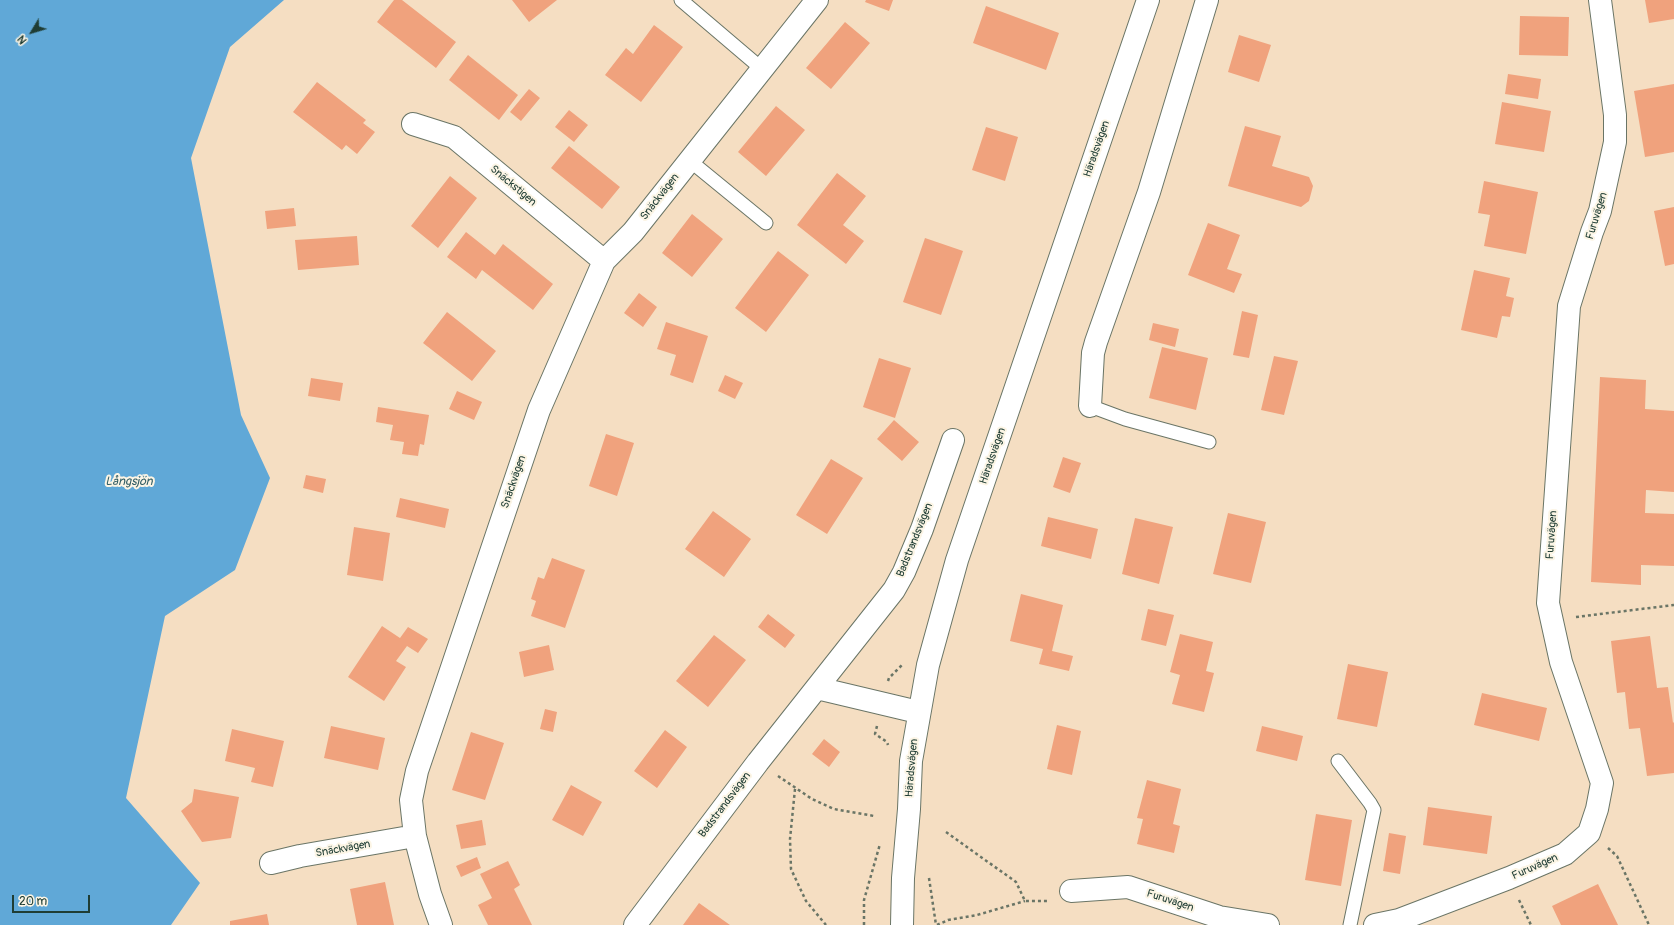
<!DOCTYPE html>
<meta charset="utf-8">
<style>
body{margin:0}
#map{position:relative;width:1674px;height:925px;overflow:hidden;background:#f5dec2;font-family:Pangolin,sans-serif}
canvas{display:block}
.north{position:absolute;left:12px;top:12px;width:40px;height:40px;-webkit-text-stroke:3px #fcf5e5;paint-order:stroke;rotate:232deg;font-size:11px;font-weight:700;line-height:16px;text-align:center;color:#1f3d34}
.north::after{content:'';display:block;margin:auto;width:14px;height:18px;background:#1f3d34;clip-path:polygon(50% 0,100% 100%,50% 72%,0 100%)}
.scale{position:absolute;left:12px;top:895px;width:78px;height:18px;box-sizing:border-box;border:2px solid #1f3d34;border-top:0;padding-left:5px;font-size:12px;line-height:14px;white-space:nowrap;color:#1f3d34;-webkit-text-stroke:3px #fcf5e5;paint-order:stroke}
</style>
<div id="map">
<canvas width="1674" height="925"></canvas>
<div class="north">N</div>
<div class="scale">20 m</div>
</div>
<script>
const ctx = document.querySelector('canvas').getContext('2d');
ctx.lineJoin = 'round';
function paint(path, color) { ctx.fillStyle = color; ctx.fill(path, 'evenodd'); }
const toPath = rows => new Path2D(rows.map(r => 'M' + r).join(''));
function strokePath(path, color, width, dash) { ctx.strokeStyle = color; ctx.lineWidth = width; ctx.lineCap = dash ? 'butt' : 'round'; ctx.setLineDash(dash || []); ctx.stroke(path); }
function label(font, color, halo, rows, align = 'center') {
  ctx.font = font + ' Pangolin,sans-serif'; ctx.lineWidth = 4; ctx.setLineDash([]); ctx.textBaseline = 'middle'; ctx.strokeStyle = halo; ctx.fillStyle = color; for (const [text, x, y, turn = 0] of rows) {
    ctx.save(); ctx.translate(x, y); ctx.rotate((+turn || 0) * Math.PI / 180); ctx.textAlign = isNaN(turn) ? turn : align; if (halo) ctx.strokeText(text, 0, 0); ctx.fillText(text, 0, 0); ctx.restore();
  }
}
paint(toPath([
 [0,0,284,0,230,47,191,158,241,415,270,478,235,570,165,616,126,798,200,883,171,925,0,925]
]), '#60a8d7');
paint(toPath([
 [394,0,402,0,456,42,436,68,377,22],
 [512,0,557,0,529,22],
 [866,0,893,0,889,11,865,2],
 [1645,0,1674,0,1674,19,1649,23],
 [986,6,1059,33,1046,70,973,43],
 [1520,16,1569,17,1568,56,1519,55],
 [845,22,870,43,831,89,806,68],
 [654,25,683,47,641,102,605,75,626,48,633,54],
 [1239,35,1271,45,1259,82,1228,72],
 [468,55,518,95,499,120,449,80],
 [1508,74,1541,79,1538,99,1505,94],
 [317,82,366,120,363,123,375,132,357,154,346,145,342,150,293,112],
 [1674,84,1674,152,1645,157,1634,91],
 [529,89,540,98,521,121,510,112],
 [1502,102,1551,111,1544,152,1495,144],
 [776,106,805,130,766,176,738,152],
 [569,110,588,125,574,142,555,127],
 [1245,126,1281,136,1272,166,1309,177,1313,186,1309,201,1301,207,1228,186],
 [986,127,1018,137,1005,181,972,170],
 [569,146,620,187,602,209,551,168],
 [837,173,866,196,843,225,864,241,846,264,797,225],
 [450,176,477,198,438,248,411,226],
 [1484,181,1538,192,1526,254,1484,246,1490,215,1478,213],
 [1674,207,1674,264,1665,266,1654,211],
 [294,208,296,226,267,229,265,211],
 [692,214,723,239,692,277,662,253],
 [1208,223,1240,235,1227,269,1242,274,1234,293,1188,275],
 [466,232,495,255,503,244,553,284,533,310,482,270,476,279,447,257],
 [357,236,359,265,298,270,295,240],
 [925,238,963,251,941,315,903,302],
 [778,251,809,275,766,332,735,308],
 [1474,270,1510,278,1506,296,1514,298,1510,317,1502,316,1497,338,1461,330],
 [639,293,657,307,643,327,624,313],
 [1242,311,1258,315,1249,358,1233,355],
 [447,312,496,351,472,381,423,343],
 [666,322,708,336,693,383,670,375,676,355,657,349],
 [1153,323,1179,329,1175,347,1149,340],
 [1162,347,1208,358,1196,410,1149,398],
 [1274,356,1298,361,1284,415,1261,410],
 [879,358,911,368,895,418,863,407],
 [725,375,743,383,735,399,718,391],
 [1600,377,1646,380,1645,409,1674,411,1674,492,1646,490,1645,513,1674,514,1674,566,1641,565,1641,585,1591,582],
 [311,378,343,383,340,401,308,396],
 [457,391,482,402,474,420,449,409],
 [378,407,429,415,424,445,420,444,418,456,402,454,404,442,390,440,393,425,376,422],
 [894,420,919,442,902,461,877,439],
 [606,434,634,443,617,496,589,486],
 [1063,457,1081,463,1070,493,1053,487],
 [831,459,863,478,827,534,796,515],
 [306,475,326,479,323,493,303,488],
 [400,498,449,509,445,528,396,517],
 [713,511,751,539,724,577,685,549],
 [1228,513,1266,522,1251,583,1213,574],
 [1048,517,1098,529,1091,559,1041,546],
 [1135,518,1173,527,1159,584,1122,574],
 [354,527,390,533,383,581,347,575],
 [552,558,585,570,565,628,531,616,536,601,531,599,538,577,544,579],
 [1021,594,1063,605,1052,651,1073,656,1069,671,1039,664,1043,649,1010,641],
 [1148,609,1174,615,1166,646,1141,640],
 [768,614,795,635,785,648,758,627],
 [382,626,400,638,408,627,428,639,418,653,407,646,396,661,406,667,384,701,348,677],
 [1180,634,1213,642,1206,671,1214,673,1204,712,1172,704,1180,675,1170,672],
 [714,635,746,660,708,707,676,681],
 [1650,636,1657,688,1668,687,1673,723,1674,722,1674,773,1647,776,1640,728,1629,729,1625,692,1617,693,1611,641],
 [549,645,554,670,524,677,519,652],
 [1348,664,1388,672,1377,727,1337,719],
 [1482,693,1547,708,1539,741,1474,725],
 [545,709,557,712,553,732,540,729],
 [1057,725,1081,731,1072,775,1047,769],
 [331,726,385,738,378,770,324,758],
 [1262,726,1303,736,1297,761,1256,751],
 [232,729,284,741,273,787,251,782,255,768,225,761],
 [665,730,687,747,657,788,634,771],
 [471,732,504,743,485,800,452,790],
 [824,739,840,752,829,767,812,754],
 [1147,780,1181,789,1173,824,1180,826,1174,853,1137,844,1143,819,1137,818],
 [571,785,602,802,583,836,552,820],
 [194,789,239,797,231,838,202,842,181,811,192,802],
 [1428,807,1492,816,1487,854,1423,845],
 [1316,814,1352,820,1341,886,1305,880],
 [482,820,486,845,461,849,456,825],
 [1389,833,1406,836,1400,874,1383,871],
 [477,857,481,868,461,877,456,866],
 [508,861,520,885,514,889,532,925,488,925,478,905,492,898,480,874],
 [385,882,394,925,357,925,350,889],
 [1598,884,1618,925,1561,925,1552,906],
 [699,903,730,925,683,925],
 [267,914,269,925,230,925,230,921]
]), '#f0a27d');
const lane = toPath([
 [681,0,762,69],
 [689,160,766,223],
 [1090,406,1125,419,1209,442],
 [1338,761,1370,803,1374,810,1350,925]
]);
const street = toPath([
 [413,124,454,137,604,261],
 [1090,406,1093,353,1096,342,1149,192,1207,0],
 [817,688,918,712],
 [271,863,300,856,415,836],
 [1071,891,1128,887,1219,917,1268,925],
 [441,925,430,894,415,836,411,800,417,771,539,410,604,261,633,232,817,0],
 [635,925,758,762,894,590,904,572,922,529,953,440],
 [1375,925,1399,920,1509,878,1565,854,1589,833,1597,809,1602,783,1561,662,1548,603,1569,306,1592,232,1600,211,1615,142,1615,115,1600,0]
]);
const secondary = toPath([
 [902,925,903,878,909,809,911,761,928,665,957,560,1148,0]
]);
strokePath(lane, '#6a7566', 15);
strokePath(street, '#6a7566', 24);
strokePath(secondary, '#6a7566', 24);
strokePath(toPath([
 [1576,617,1674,605],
 [888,681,889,678,903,664],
 [877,726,875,734,887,742,888,745],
 [778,776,812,799,834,809,874,816],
 [795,789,790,839,791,869,806,901,826,925],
 [946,832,1016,882,1025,901,1049,901],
 [1608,848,1617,856,1649,925],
 [929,878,936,925],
 [1519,900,1531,925],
 [864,925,864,900,880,844],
 [937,925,948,920,977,915,1025,901]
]), '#6a7566', 2.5, [3, 3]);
strokePath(lane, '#fff', 13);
strokePath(street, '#fff', 22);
strokePath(secondary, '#fff', 22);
label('11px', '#1f3d34', '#fcf5e5', [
 ["Häradsvägen",1097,149,-71],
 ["Snäckstigen",513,186,40],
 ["Snäckvägen",660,197,-52],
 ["Furuvägen",1597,216,-73],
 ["Häradsvägen",993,456,-71],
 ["Snäckvägen",514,482,-71],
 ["Furuvägen",1552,535,-86],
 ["Badstrandsvägen",915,540,-68],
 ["Häradsvägen",912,768,-85],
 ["Badstrandsvägen",725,805,-53],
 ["Snäckvägen",343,849,-10],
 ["Furuvägen",1535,867,-24],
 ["Furuvägen",1170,901,18]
]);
label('italic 12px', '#325d65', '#fcf5e5', [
 ["Långsjön",129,482]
]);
</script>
